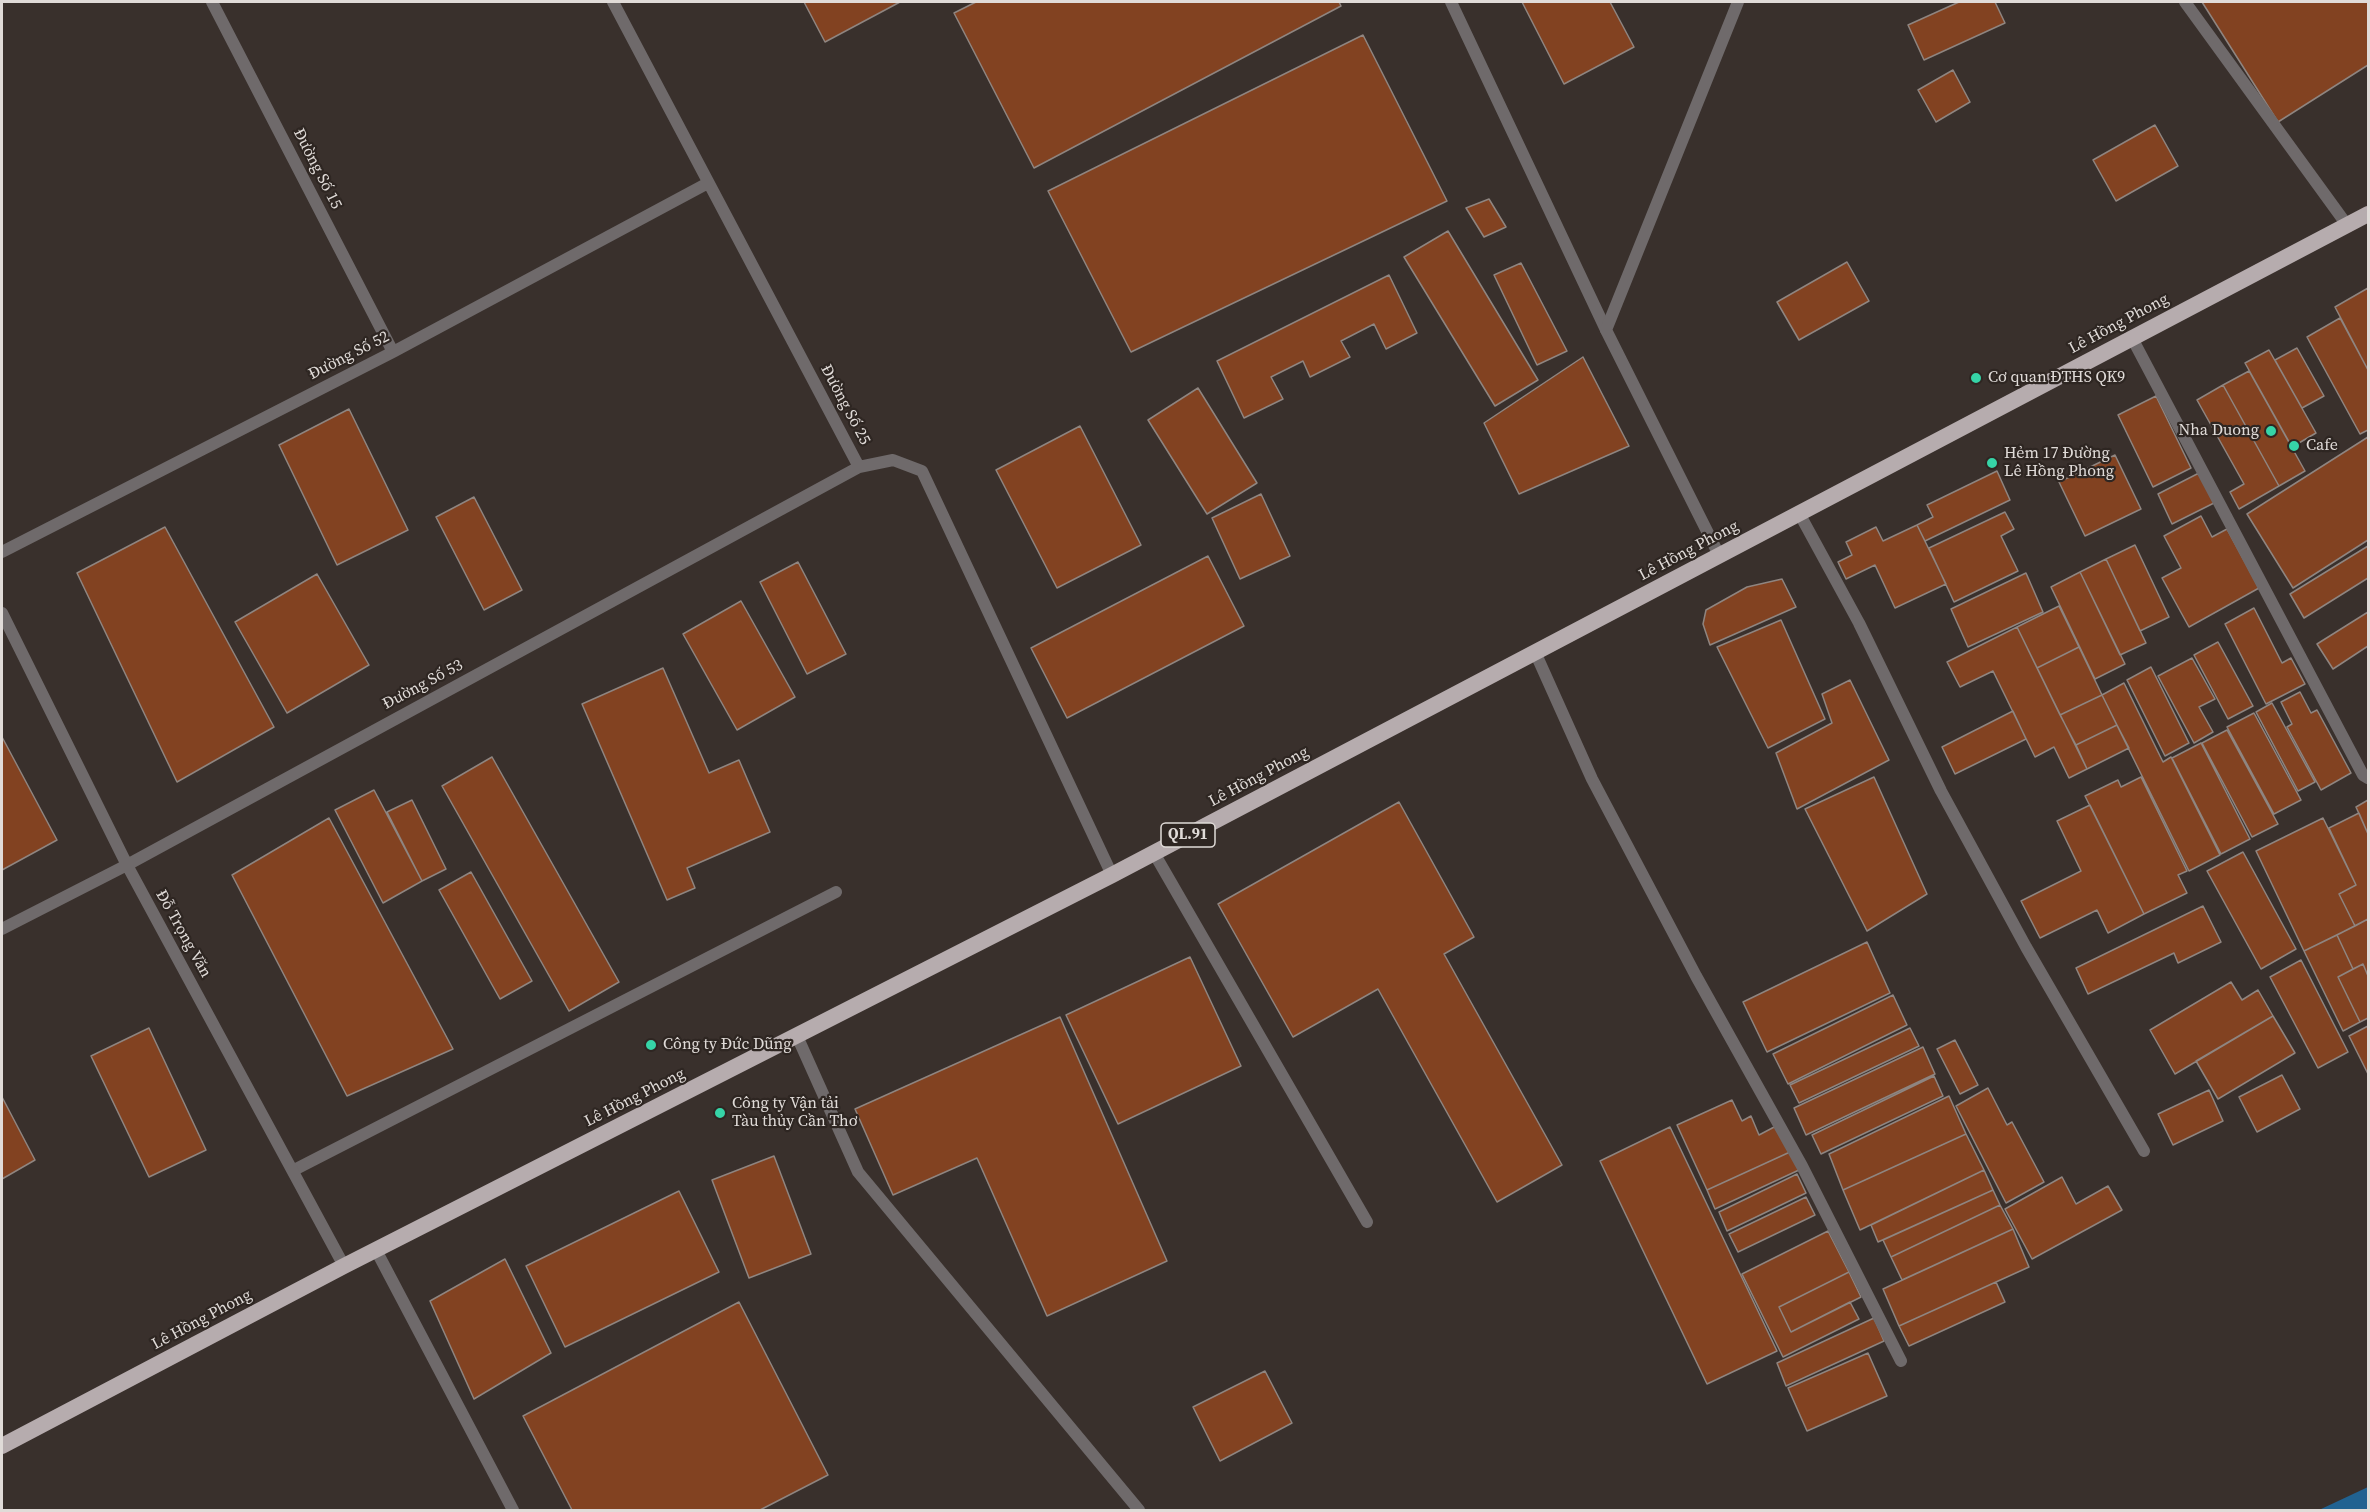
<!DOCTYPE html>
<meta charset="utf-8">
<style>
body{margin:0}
#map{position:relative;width:2370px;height:1512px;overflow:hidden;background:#39302c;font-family:"Source Serif 4",serif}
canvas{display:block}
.frame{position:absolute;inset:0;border:3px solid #e0dbd8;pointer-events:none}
</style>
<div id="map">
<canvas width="2370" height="1512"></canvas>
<div class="frame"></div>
</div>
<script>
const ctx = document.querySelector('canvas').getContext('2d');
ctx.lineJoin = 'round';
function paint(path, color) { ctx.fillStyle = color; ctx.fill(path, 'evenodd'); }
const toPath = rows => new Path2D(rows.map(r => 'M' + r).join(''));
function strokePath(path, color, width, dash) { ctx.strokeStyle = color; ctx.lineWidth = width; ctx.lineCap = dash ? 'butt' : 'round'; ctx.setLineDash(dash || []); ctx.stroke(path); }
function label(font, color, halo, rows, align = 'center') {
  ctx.font = font + ' "Source Serif 4",serif'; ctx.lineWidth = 4.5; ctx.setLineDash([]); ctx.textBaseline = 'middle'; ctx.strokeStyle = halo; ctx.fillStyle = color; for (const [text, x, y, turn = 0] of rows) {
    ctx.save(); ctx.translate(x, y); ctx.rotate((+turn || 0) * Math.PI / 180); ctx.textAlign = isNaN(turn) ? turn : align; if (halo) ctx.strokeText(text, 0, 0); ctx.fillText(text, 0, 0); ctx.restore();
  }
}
paint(toPath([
 [2368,1487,2368,1510,2319,1510]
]), '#216291');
const building = toPath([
 [804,2,900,2,825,42,804,2],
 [976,2,1339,2,1341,6,1034,168,954,13,976,2],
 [1522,2,1610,2,1634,47,1564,84,1522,2],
 [1959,2,1995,2,2005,23,1924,60,1908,25,1959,2],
 [2202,2,2368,2,2368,65,2278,122,2202,2],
 [1363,35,1447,201,1131,352,1048,191,1363,35],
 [1953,70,1970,102,1936,122,1918,90,1953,70],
 [2155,125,2178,166,2116,201,2093,160,2155,125],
 [1489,199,1506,227,1484,237,1466,208,1489,199],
 [1448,231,1538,380,1495,406,1404,257,1448,231],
 [1847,262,1869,301,1799,340,1777,302,1847,262],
 [1521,263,1567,351,1537,365,1494,275,1521,263],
 [1389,275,1417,333,1386,349,1374,324,1341,341,1350,357,1310,377,1303,361,1271,377,1283,399,1244,418,1217,361,1389,275],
 [2368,288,2368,370,2335,307,2368,288],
 [2340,318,2368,370,2368,430,2360,434,2307,337,2340,318],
 [2297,348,2324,396,2302,408,2275,360,2297,348],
 [2269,350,2316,433,2292,447,2245,363,2269,350],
 [1583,357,1629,446,1519,494,1484,423,1583,357],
 [2249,371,2305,471,2279,486,2223,385,2249,371],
 [2223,385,2279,486,2239,509,2230,492,2244,484,2197,400,2223,385],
 [1198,388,1257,483,1207,514,1148,420,1198,388],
 [2156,396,2191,468,2153,487,2118,415,2156,396],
 [349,409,408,530,337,565,279,445,349,409],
 [1080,426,1141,545,1057,588,996,470,1080,426],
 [2368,437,2368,540,2293,588,2247,514,2368,437],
 [2115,455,2141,509,2085,536,2059,482,2115,455],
 [1997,471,2010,500,1925,541,1917,525,1933,517,1927,505,1997,471],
 [2199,473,2214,503,2172,524,2158,494,2199,473],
 [1261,494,1290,556,1240,579,1212,518,1261,494],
 [474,497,522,590,484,610,436,517,474,497],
 [2005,512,2014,529,2001,536,2018,571,1954,602,1929,548,2005,512],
 [2201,516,2212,537,2227,529,2259,588,2189,627,2162,578,2181,568,2164,536,2201,516],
 [1917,525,1946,584,1895,608,1875,565,1846,579,1838,562,1852,555,1846,542,1876,527,1883,541,1917,525],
 [165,527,274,727,177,782,77,573,165,527],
 [2135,545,2169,617,2140,631,2106,559,2135,545],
 [2368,546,2368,578,2304,618,2290,594,2368,546],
 [1208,556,1244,626,1067,718,1031,648,1208,556],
 [2106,559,2146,643,2120,655,2080,572,2106,559],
 [798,562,846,654,807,674,760,582,798,562],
 [2080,572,2125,664,2095,679,2051,587,2080,572],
 [2026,573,2043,612,1968,647,1951,609,2026,573],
 [317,574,369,665,287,713,235,622,317,574],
 [1782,579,1796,607,1710,645,1703,624,1706,610,1747,587,1782,579],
 [741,601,795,697,737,730,683,634,741,601],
 [2059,606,2079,647,2037,668,2017,627,2059,606],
 [2254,608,2282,663,2291,658,2305,684,2266,704,2225,624,2254,608],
 [2368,612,2368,646,2333,669,2317,644,2368,612],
 [1781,620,1825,719,1768,748,1717,647,1781,620],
 [2017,627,2087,769,2069,778,2054,747,2035,757,1993,671,1960,687,1947,662,2017,627],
 [2218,642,2253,706,2228,719,2194,655,2218,642],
 [2079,647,2102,695,2060,715,2037,668,2079,647],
 [2192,658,2215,699,2199,707,2213,732,2194,743,2158,676,2192,658],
 [2151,667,2189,743,2165,756,2127,680,2151,667],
 [663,668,709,773,739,760,770,832,687,868,695,888,667,900,582,704,663,668],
 [1850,680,1889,760,1797,809,1776,753,1832,723,1822,694,1850,680],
 [2124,683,2163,762,2171,757,2220,855,2189,871,2102,695,2124,683],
 [2300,692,2311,713,2317,710,2351,773,2321,790,2287,727,2292,724,2281,702,2300,692],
 [2102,695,2117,725,2076,745,2060,715,2102,695],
 [2272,703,2315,782,2298,791,2256,712,2272,703],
 [2013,711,2026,739,1955,774,1942,747,2013,711],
 [2254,713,2301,800,2274,814,2227,727,2254,713],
 [2117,725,2129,748,2087,769,2076,745,2117,725],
 [2227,730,2278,824,2252,837,2202,743,2227,730],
 [2,737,57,840,2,870,2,737],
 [2201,743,2250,839,2221,854,2172,758,2201,743],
 [492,757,619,982,569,1011,442,786,492,757],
 [1874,777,1927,894,1867,931,1805,809,1874,777],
 [2141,777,2187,871,2178,875,2187,893,2144,914,2085,796,2118,780,2121,787,2141,777],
 [374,790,422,881,383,903,335,810,374,790],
 [412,800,446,869,422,881,387,812,412,800],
 [2368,800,2368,834,2356,807,2368,800],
 [1399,802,1474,937,1444,954,1562,1165,1497,1202,1378,989,1293,1037,1218,904,1399,802],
 [2090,805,2144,914,2108,933,2097,910,2040,938,2021,901,2081,871,2057,821,2090,805],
 [2359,813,2368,834,2368,919,2355,926,2339,894,2356,885,2329,828,2359,813],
 [329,818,453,1049,347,1096,232,875,329,818],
 [2323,818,2356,885,2339,894,2355,926,2304,951,2256,851,2323,818],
 [2243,852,2296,949,2261,969,2207,871,2243,852],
 [471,872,532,981,500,999,439,890,471,872],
 [2203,906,2221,942,2178,963,2174,953,2088,994,2076,968,2203,906],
 [2368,919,2368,976,2363,964,2353,969,2337,935,2368,919],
 [2337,935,2353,969,2338,977,2360,1022,2343,1031,2304,951,2337,935],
 [1867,942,1890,993,1767,1052,1743,1002,1867,942],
 [1190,957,1241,1066,1118,1124,1066,1015,1190,957],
 [2301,960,2348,1052,2318,1068,2270,977,2301,960],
 [2363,964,2368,976,2368,1018,2360,1022,2338,977,2363,964],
 [2231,982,2242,1000,2258,990,2273,1016,2175,1074,2150,1030,2231,982],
 [1893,995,1907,1025,1788,1084,1773,1054,1893,995],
 [2273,1016,2295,1053,2218,1099,2196,1061,2273,1016],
 [1060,1017,1167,1261,1047,1316,977,1158,893,1195,855,1109,1060,1017],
 [2368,1026,2368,1074,2349,1036,2368,1026],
 [149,1028,206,1150,149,1177,91,1056,149,1028],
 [1910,1028,1919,1046,1799,1103,1790,1085,1910,1028],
 [1955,1040,1978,1085,1960,1094,1937,1049,1955,1040],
 [1923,1047,1935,1074,1806,1135,1794,1108,1923,1047],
 [2282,1075,2300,1109,2257,1132,2239,1097,2282,1075],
 [1934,1076,1943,1096,1821,1154,1812,1135,1934,1076],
 [1988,1088,2007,1125,2012,1122,2044,1182,2006,1203,1956,1106,1988,1088],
 [2209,1090,2223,1121,2173,1145,2158,1114,2209,1090],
 [1949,1096,1966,1134,1843,1190,1829,1154,1949,1096],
 [2,1097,35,1160,2,1179,2,1097],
 [1732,1100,1742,1121,1751,1116,1759,1135,1778,1125,1790,1152,1707,1190,1677,1125,1732,1100],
 [1670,1127,1777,1351,1707,1384,1600,1161,1670,1127],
 [1966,1134,1984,1170,1860,1230,1843,1190,1966,1134],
 [1790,1152,1799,1170,1715,1209,1707,1190,1790,1152],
 [774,1156,811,1254,749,1278,712,1180,774,1156],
 [1984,1170,1993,1190,1878,1242,1871,1225,1984,1170],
 [1797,1174,1806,1193,1727,1231,1719,1212,1797,1174],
 [2062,1177,2076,1204,2108,1186,2122,1210,2032,1259,2005,1209,2062,1177],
 [1993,1190,2000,1205,1891,1257,1883,1240,1993,1190],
 [679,1191,719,1272,565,1347,526,1266,679,1191],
 [1806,1197,1815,1215,1738,1252,1729,1234,1806,1197],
 [2000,1205,2013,1229,1902,1280,1891,1257,2000,1205],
 [2013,1229,2029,1267,1899,1326,1883,1289,2013,1229],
 [1828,1231,1849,1272,1779,1307,1791,1332,1850,1302,1859,1319,1783,1357,1742,1274,1828,1231],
 [505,1259,551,1353,474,1399,430,1301,505,1259],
 [1849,1272,1861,1297,1791,1332,1779,1307,1849,1272],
 [1996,1282,2005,1302,1909,1346,1899,1326,1996,1282],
 [739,1302,828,1475,760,1510,572,1510,523,1416,739,1302],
 [1874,1318,1884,1341,1786,1386,1777,1363,1874,1318],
 [1868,1353,1887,1396,1807,1431,1788,1388,1868,1353],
 [1265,1371,1292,1423,1220,1461,1193,1407,1265,1371]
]);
paint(building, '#824221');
strokePath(building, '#8f8580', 1.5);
strokePath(toPath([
 [1451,2,1606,330],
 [797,1036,858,1172,1139,1510],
 [294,1170,836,892]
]), '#6f6a6b', 12);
strokePath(toPath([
 [212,2,393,352],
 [613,2,859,467,893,460,922,471,1112,875],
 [2185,2,2347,225],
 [2132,338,2363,775,2368,778],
 [1799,513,1859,623,1941,791,2026,947,2144,1151],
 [2,552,393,352,708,183],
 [1719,555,1606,330,1738,2],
 [2,613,127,865,344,1266],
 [1535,652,1592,779,1696,976,1802,1166,1901,1361],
 [1154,853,1367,1222],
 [2,929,127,865,859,467],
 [376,1250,513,1510]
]), '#6f6a6b', 12);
strokePath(toPath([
 [2,1446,344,1266,1112,875,2368,214]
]), '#b6acae', 16);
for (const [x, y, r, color] of [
 [1976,378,6,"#36d4a7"],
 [2271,431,6,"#36d4a7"],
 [2294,446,6,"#36d4a7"],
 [1992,463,6,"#36d4a7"],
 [651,1045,6,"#36d4a7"],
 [720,1113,6,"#36d4a7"]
]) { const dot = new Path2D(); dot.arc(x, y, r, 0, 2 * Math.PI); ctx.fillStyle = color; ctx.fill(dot); strokePath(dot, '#2e2622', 2); }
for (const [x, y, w] of [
 [1188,835,54]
]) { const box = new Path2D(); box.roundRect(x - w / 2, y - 12, w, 24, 4.5); ctx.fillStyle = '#2e2622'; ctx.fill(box); strokePath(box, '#e0dbd8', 1.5); }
label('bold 15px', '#e0dbd8', null, [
 ["QL.91",1188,835]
]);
label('16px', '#e0dbd8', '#2e2622', [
 ["Đường Số 15",317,169,63],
 ["Lê Hồng Phong",2119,324,-28],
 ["Đường Số 52",349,356,-27],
 ["Đường Số 25",845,405,62],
 ["Lê Hồng Phong",1689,551,-28],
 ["Đường Số 53",423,685,-28],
 ["Lê Hồng Phong",1259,777,-28],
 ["Đỗ Trọng Văn",183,934,61],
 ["Lê Hồng Phong",635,1098,-27],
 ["Lê Hồng Phong",202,1320,-28]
]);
label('16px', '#e0dbd8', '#2e2622', [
 ["Cơ quan ĐTHS QK9",1988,378],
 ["Nha Duong",2259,431,"right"],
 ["Cafe",2306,446],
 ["Hẻm 17 Đường",2004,454],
 ["Lê Hồng Phong",2004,472],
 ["Công ty Đức Dũng",663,1045],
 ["Công ty Vận tải",732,1104],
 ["Tàu thủy Cần Thơ",732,1122]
], 'left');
</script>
